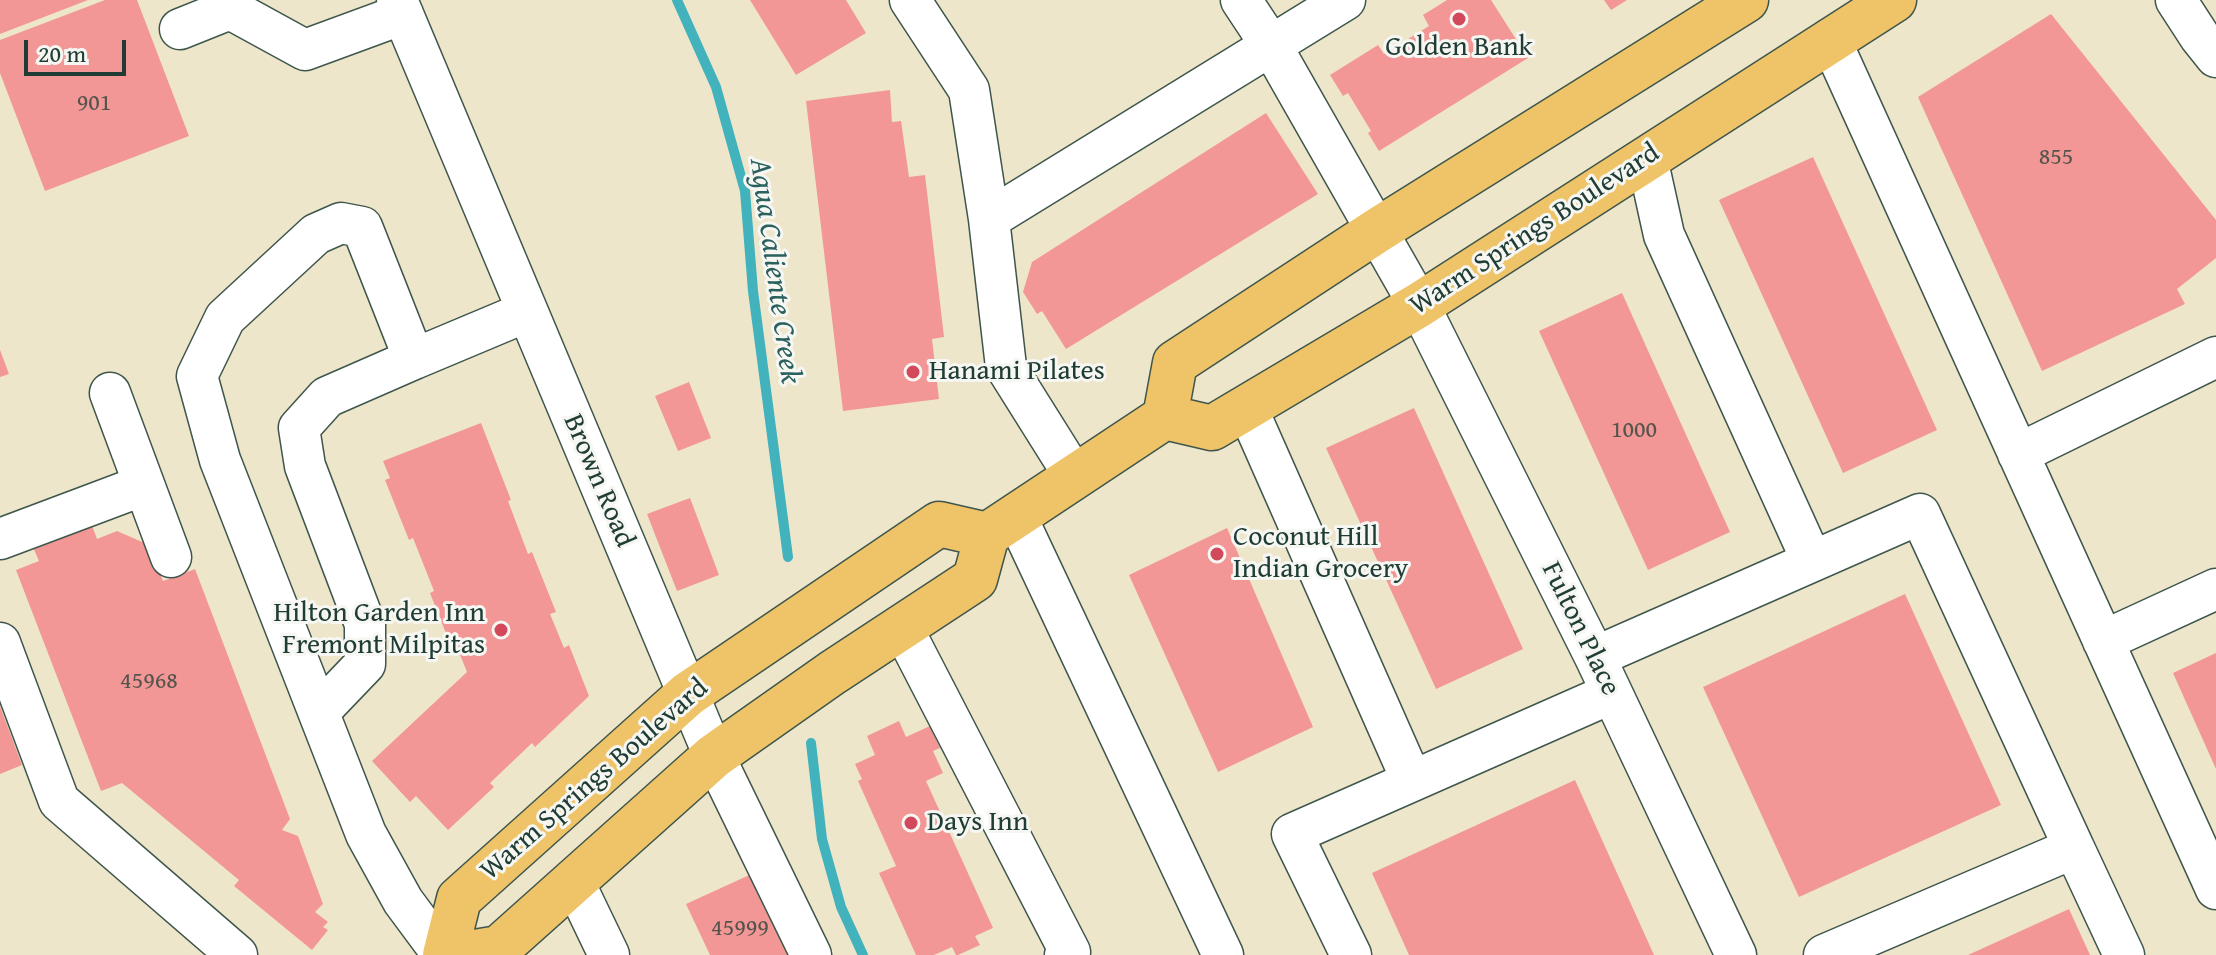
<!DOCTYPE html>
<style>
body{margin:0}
#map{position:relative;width:2216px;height:955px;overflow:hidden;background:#eee6cb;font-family:"Gentium Book Plus",serif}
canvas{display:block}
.scale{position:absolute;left:24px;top:40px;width:102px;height:36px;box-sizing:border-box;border:4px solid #1f3d34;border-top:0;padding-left:10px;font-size:24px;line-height:28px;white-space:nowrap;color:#1f3d34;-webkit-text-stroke:6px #f6f6f2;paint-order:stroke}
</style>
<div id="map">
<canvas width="2216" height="955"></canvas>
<div class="scale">20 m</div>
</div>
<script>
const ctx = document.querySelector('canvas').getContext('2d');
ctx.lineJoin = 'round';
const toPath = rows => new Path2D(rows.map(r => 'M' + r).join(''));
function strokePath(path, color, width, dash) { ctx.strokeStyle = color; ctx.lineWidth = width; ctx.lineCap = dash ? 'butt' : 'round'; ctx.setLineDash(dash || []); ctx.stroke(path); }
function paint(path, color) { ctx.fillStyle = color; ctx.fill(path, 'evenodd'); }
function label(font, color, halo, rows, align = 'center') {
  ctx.font = font + ' "Gentium Book Plus",serif'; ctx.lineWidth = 6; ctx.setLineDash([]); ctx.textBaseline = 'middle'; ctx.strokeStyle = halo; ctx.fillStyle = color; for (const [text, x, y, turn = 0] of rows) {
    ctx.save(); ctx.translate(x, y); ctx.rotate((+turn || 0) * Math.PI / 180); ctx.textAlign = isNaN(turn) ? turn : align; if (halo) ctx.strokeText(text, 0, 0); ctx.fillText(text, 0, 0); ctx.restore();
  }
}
strokePath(toPath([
 [677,0,716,87,745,191,753,291,788,557],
 [811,743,822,839,841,907,863,955]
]), '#42b2bc', 10);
paint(toPath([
 [0,0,88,0,0,34],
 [105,0,137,0,189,136,45,191,0,73,0,40],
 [750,0,846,0,866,33,796,75],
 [1447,0,1491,0,1528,58,1379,151,1368,133,1371,131,1348,93,1343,96,1330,75,1378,45,1384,54,1429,26,1423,15],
 [1604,0,1627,0,1611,10],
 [2051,14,2216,220,2216,258,2177,289,2185,304,2042,371,1918,97],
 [890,90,892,122,901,121,909,177,925,175,944,337,932,339,939,399,843,411,806,101],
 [1266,113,1318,194,1066,349,1042,311,1037,314,1023,292,1032,262],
 [1813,157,1937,430,1843,473,1719,200],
 [1622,293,1730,532,1648,570,1539,331],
 [0,350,9,374,0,377],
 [689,382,711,438,678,451,655,396],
 [1414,408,1523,649,1436,689,1326,448],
 [481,423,511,500,508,501,528,554,532,552,556,612,550,614,564,648,569,645,589,696,535,747,532,743,490,783,494,787,448,830,416,796,410,802,372,761,467,672,458,650,453,651,430,593,434,591,413,538,409,540,385,480,390,478,383,461],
 [690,498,719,575,677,591,647,514],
 [91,523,97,539,117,531,149,545,163,581,195,569,290,819,282,830,298,836,323,904,315,912,328,922,323,927,328,930,312,950,234,886,239,880,122,783,101,791,16,570,39,561,32,545],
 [1227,528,1313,727,1218,772,1129,575],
 [1905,594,2001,805,1799,897,1703,687],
 [2216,653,2216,769,2173,673],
 [0,706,22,765,0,774],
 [899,721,906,737,930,726,940,748,933,751,943,773,926,781,993,928,975,936,980,945,958,955,956,955,952,947,934,955,916,955,879,873,896,866,858,781,862,779,855,764,875,755,867,736],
 [1575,780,1654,955,1409,955,1372,873],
 [756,872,794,955,710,955,686,904],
 [2069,909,2090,955,1968,955]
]), '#f29796');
const minor = toPath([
 [397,0,714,756,811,955],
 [910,0,969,90,989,219,1006,367,1075,477],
 [1241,0,1272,47,1419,305,1595,657,1736,955],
 [2176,0,2200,37,2216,57],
 [180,29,230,9,305,50,403,14],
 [1830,39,2216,889],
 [1647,158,1664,235,1812,561],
 [989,219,1345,0],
 [110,393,171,557],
 [1247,408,1412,781],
 [2018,454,2216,357],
 [1016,516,1223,955],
 [0,539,144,485],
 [903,629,1070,952,1065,955],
 [2103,641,2216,589],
 [0,643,59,801,237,955],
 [1595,657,1920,514,2074,848,1824,955],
 [319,712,365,664,365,624,305,466,299,428,327,397,414,359],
 [2074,848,2124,955],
 [573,880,609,955],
 [443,955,403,901,366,834,220,460,197,376,225,318,316,234,341,223,362,227,414,359,526,312],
 [1351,955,1292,834,1612,693]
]);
const major = toPath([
 [1165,417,1212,428,1419,305,1894,0],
 [445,955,459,899,688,694,939,524,987,535],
 [457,955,499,948,714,756,832,673,975,579,987,535,1165,417,1175,363,1378,230,1746,0]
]);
strokePath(minor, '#3e564b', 43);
strokePath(major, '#3e564b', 47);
strokePath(minor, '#fff', 40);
strokePath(major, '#efc469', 44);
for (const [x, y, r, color] of [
 [1459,19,8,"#d1495b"],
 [913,372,8,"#d1495b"],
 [1217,554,8,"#d1495b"],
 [501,630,8,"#d1495b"],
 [911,823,8,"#d1495b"]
]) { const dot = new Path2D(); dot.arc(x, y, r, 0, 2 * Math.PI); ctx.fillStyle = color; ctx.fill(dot); strokePath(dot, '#f6f6f2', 3); }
label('24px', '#54544c', null, [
 ["901",94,104],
 ["855",2056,158],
 ["1000",1634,431],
 ["45968",149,682],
 ["45999",740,929]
]);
label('28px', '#1f3d34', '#f6f6f2', [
 ["Golden Bank",1459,48,"center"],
 ["Hanami Pilates",929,372],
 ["Coconut Hill",1233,538],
 ["Indian Grocery",1233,570],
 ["Hilton Garden Inn",485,614,"right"],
 ["Fremont Milpitas",485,646,"right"],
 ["Days Inn",927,823]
], 'left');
label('28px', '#1f3d34', '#f6f6f2', [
 ["Warm Springs Boulevard",1535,230,-33],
 ["Brown Road",598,481,67],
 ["Fulton Place",1580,629,64],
 ["Warm Springs Boulevard",595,780,-41]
]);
label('italic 30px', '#2a605d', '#f6f6f2', [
 ["Agua Caliente Creek",774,271,82]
]);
</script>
